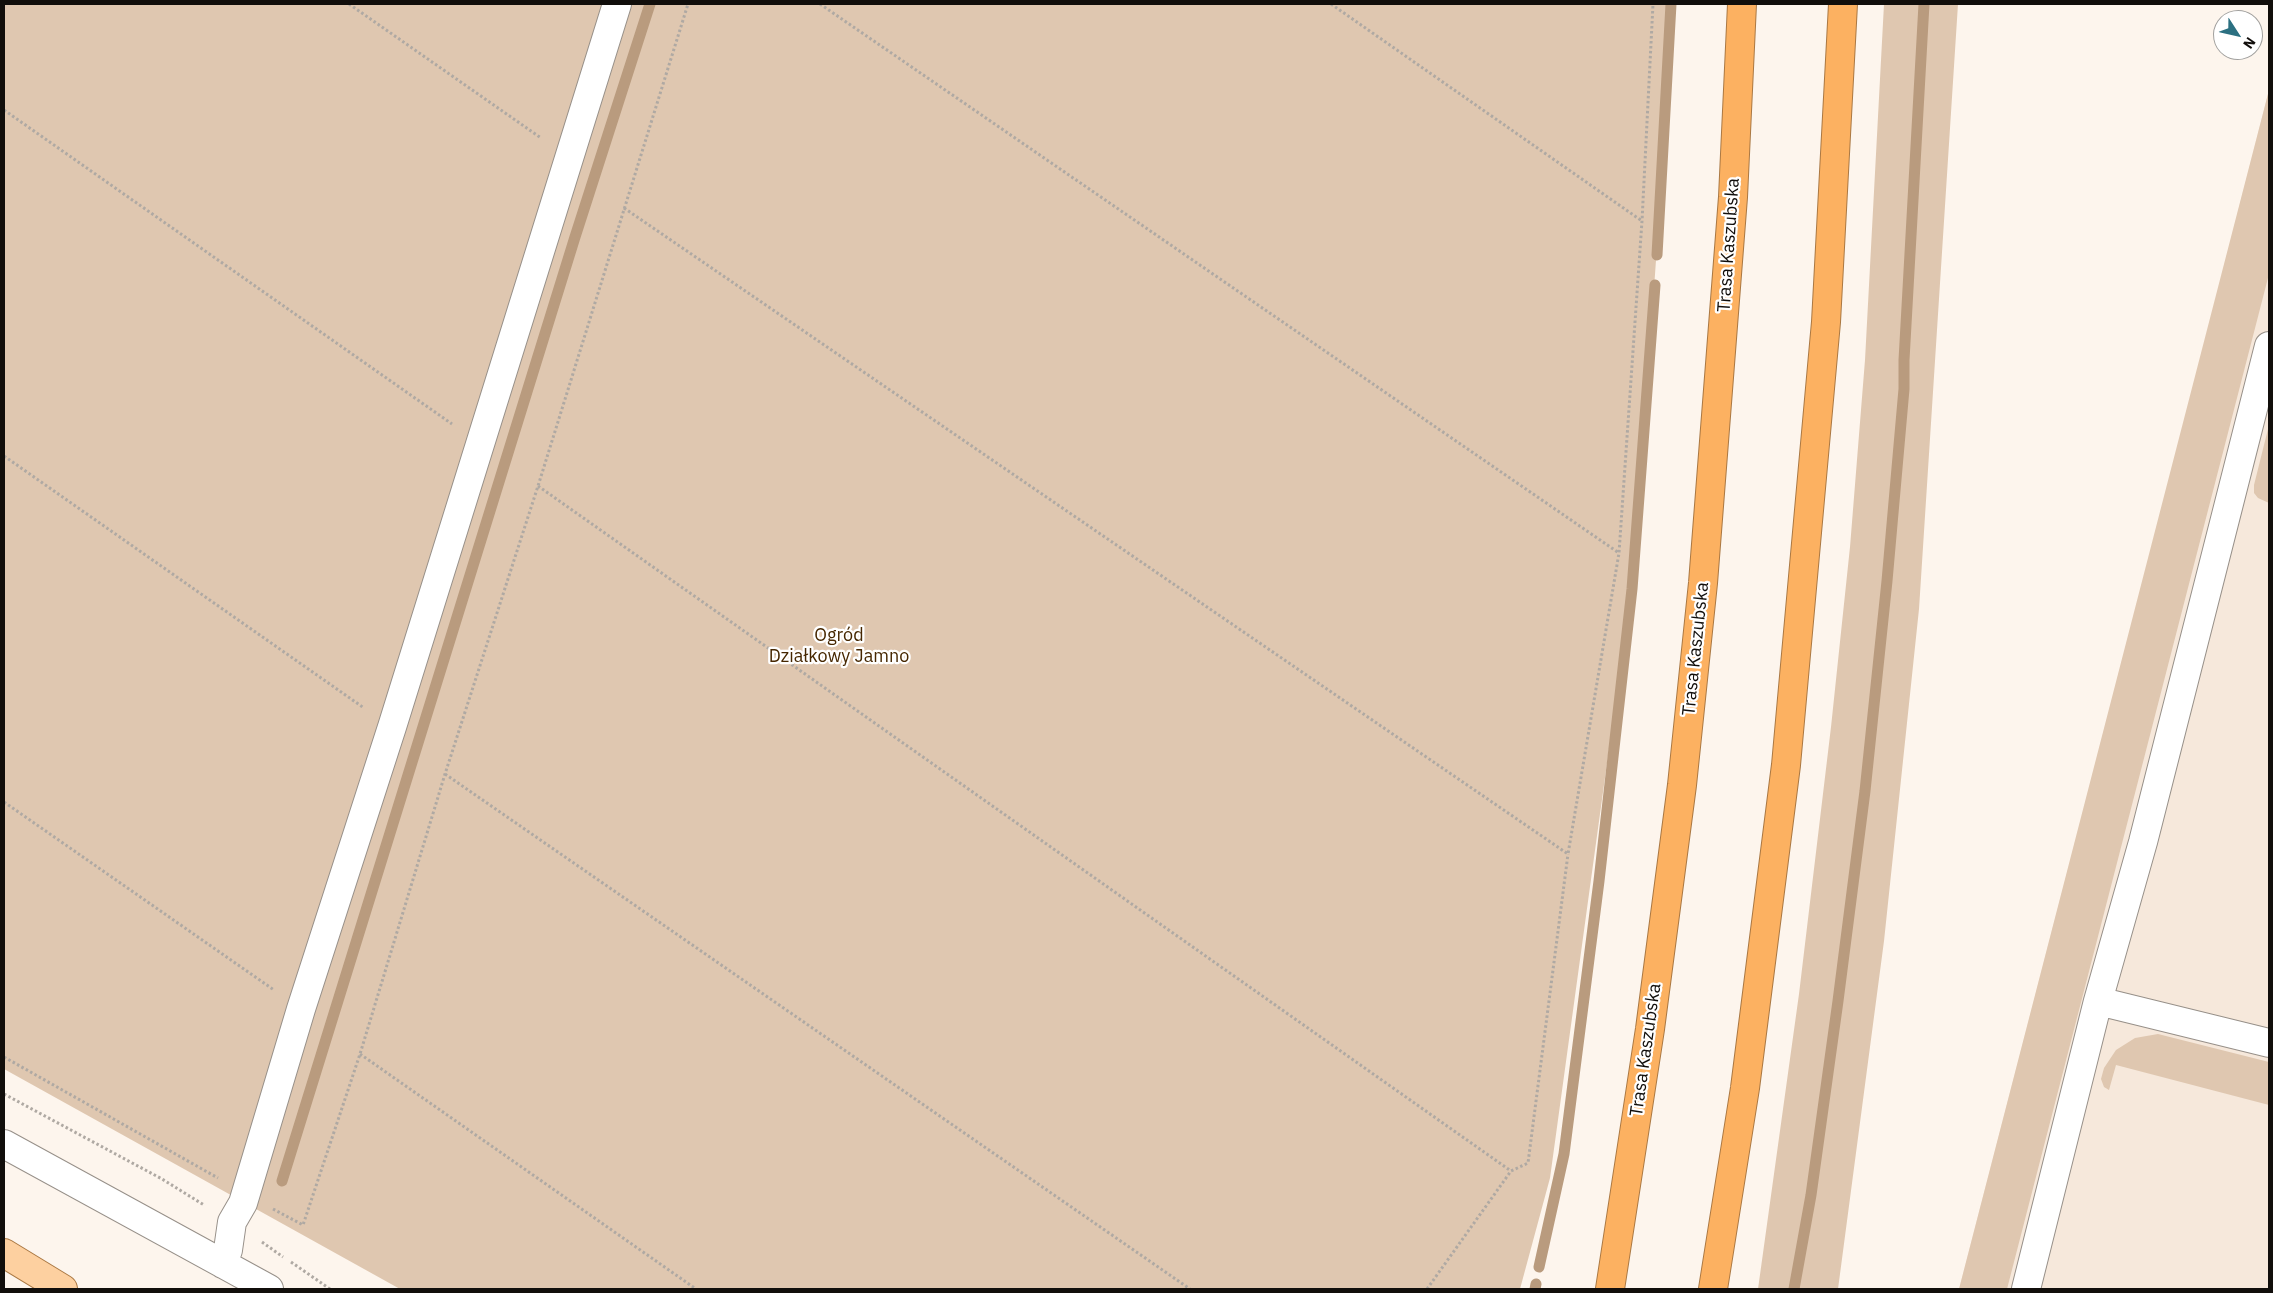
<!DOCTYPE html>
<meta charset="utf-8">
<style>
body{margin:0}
#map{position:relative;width:2273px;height:1293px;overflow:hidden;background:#fdf5ed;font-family:"IBM Plex Sans",sans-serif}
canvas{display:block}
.frame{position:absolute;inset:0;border:5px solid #110e0b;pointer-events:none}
.north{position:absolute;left:2213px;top:10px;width:50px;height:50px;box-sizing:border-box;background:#fff;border:1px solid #a09f9d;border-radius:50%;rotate:125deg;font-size:14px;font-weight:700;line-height:20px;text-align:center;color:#110e0b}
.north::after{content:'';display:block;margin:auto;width:18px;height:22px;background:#2c7081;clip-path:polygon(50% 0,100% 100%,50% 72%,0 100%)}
</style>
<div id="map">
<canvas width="2273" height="1293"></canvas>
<div class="frame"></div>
<div class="north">N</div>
</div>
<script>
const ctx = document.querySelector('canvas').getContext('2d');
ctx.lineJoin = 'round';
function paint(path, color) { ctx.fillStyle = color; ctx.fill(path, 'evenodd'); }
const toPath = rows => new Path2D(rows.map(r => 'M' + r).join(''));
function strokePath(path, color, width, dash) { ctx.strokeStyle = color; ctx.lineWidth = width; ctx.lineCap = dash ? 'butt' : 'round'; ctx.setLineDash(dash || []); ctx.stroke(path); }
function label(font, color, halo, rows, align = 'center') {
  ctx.font = font + ' "IBM Plex Sans",sans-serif'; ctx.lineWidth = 4.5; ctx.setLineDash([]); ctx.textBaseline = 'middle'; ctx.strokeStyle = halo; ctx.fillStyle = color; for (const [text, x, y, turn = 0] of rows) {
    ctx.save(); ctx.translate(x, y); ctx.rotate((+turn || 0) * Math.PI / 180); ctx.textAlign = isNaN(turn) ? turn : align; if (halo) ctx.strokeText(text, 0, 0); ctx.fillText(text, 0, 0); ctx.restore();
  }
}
paint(toPath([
 [2269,90,2269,1289,1959,1289,2207,333]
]), '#f6e8db');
paint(toPath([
 [4,4,1674,4,1635,559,1550,1178,1520,1289,400,1289,4,1069],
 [1884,4,1958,4,1919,609,1884,941,1838,1289,1758,1289,1799,994,1831,727,1850,547,1865,360],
 [2269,90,2269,274,2007,1289,1959,1289],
 [2269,425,2269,503,2258,498,2254,493,2254,485],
 [2158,1034,2269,1062,2269,1105,2116,1065,2109,1090,2104,1087,2101,1079,2104,1068,2116,1050,2135,1038]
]), '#dfc7b0');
strokePath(toPath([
 [1657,255,1671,4],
 [282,1181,575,237,650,4],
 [1539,1267,1564,1154,1599,881,1632,589,1655,285],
 [1535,1289,1536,1284],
 [1794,1289,1811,1195,1838,1001,1865,791,1887,581,1904,389,1904,360,1924,4]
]), '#b99b7e', 11);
const minor = toPath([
 [2098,1001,2269,1043],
 [4,1144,269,1289],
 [223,1264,228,1250,232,1222,243,1203,301,1009,392,727,617,4],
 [2026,1289,2098,1001,2143,842,2269,346]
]);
const major = toPath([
 [4,1253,63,1289]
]);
const highway = toPath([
 [1610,1289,1650,1029,1682,785,1703,583,1733,197,1742,4],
 [1713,1289,1745,1088,1786,765,1826,322,1843,4]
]);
strokePath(minor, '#979089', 30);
strokePath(major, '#aa7843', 30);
strokePath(highway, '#aa7843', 30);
strokePath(toPath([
 [349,4,541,138],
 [820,4,1619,553,1642,221,1653,4],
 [1331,4,1642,221],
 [4,110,452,424],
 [624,208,1568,854,1619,553],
 [4,456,364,708],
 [538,486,1511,1171],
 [445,774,1190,1289],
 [4,802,274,990],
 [360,1054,696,1289],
 [4,1057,218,1178],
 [4,1094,162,1179,204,1205],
 [273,1209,303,1225,360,1054,445,774,538,486,688,4],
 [262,1242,283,1257],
 [291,1262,330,1289],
 [1427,1289,1511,1171,1528,1163,1568,854]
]), '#afa9a3', 3, [2.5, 2.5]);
strokePath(minor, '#fff', 28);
strokePath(major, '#fdd0a0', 28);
strokePath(highway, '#fcb161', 28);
label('18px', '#110e0b', '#fff', [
 ["Trasa Kaszubska",1729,245,-86],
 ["Trasa Kaszubska",1696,649,-84],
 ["Trasa Kaszubska",1646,1050,-82]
]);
label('18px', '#462701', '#fff', [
 ["Ogród",839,636],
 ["Działkowy Jamno",839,657]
]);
</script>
